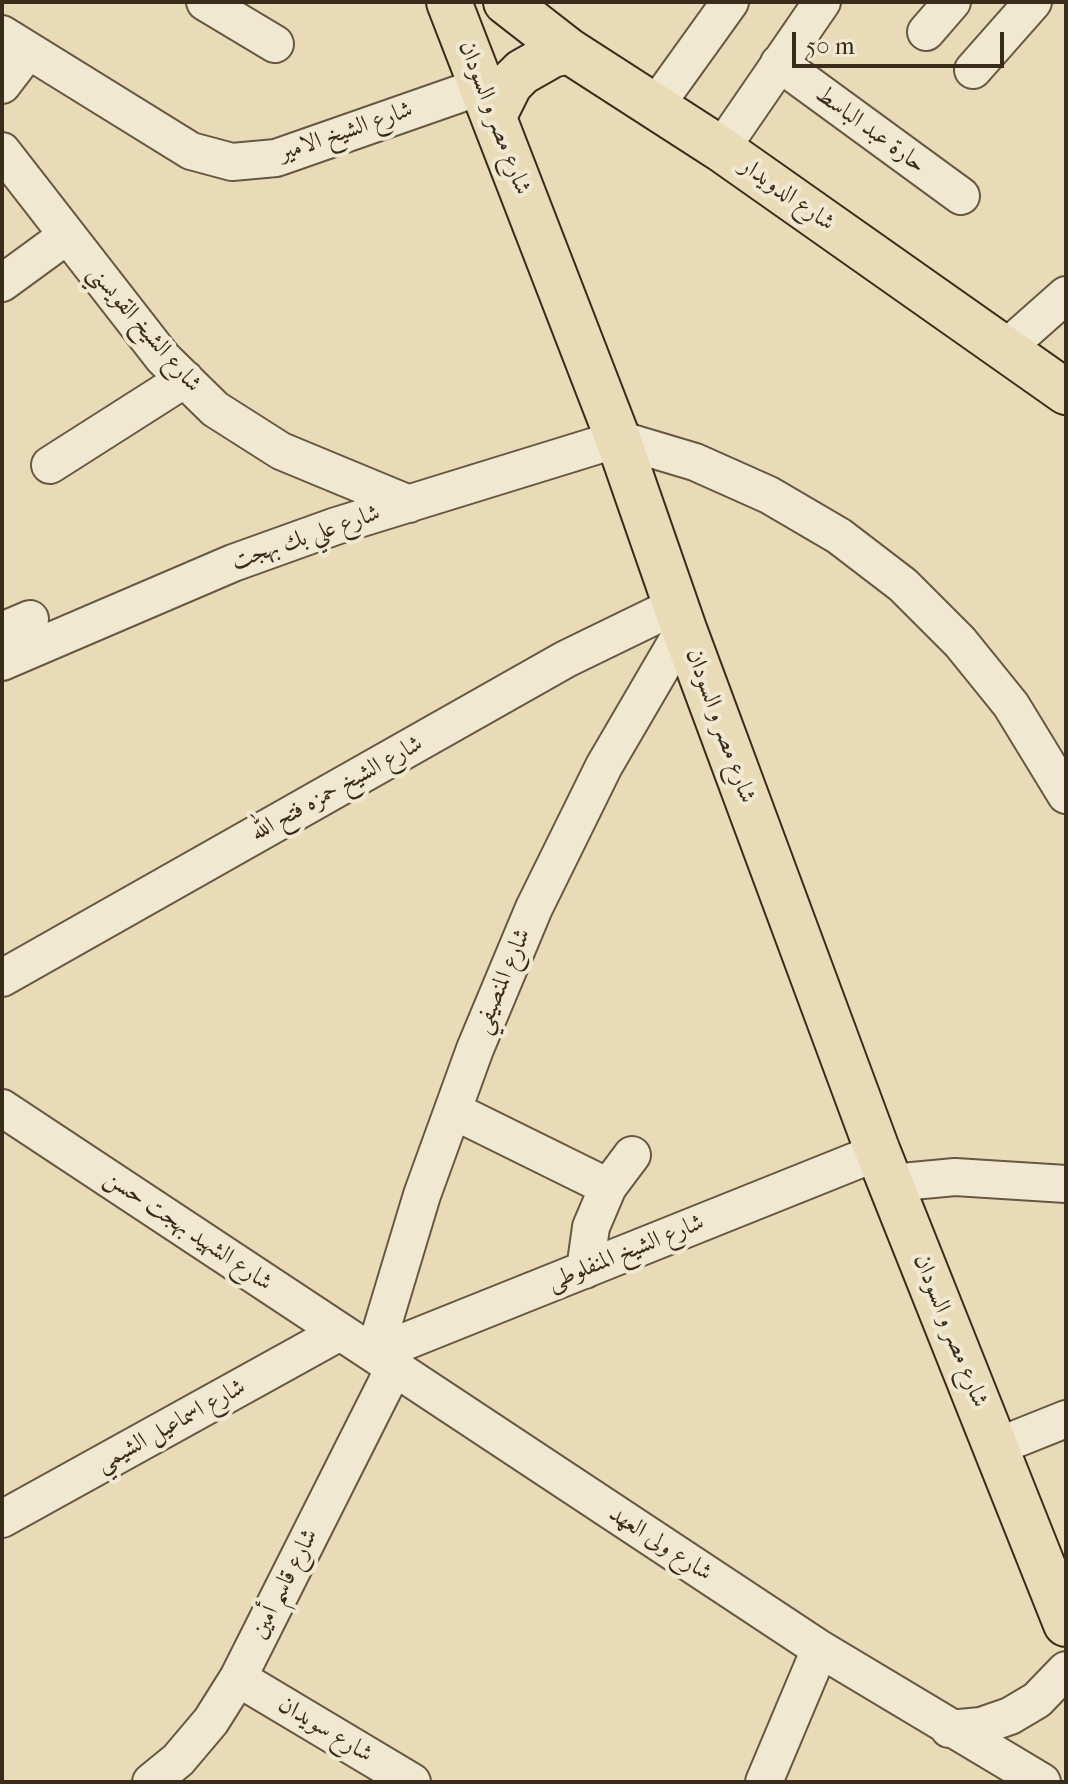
<!DOCTYPE html>
<meta charset="utf-8">
<style>
body{margin:0}
#map{position:relative;width:1068px;height:1784px;overflow:hidden;background:#e9dbb8;font-family:"IM FELL French Canon",serif}
canvas{display:block}
.frame{position:absolute;inset:0;border:4px solid #3a2c1b;pointer-events:none}
.scale{position:absolute;left:792px;top:32px;width:212px;height:36px;box-sizing:border-box;border:4px solid #3a2c1b;border-top:0;padding-left:10px;font-size:24px;line-height:28px;white-space:nowrap;color:#3a2c1b;-webkit-text-stroke:6px #f1e8d1;paint-order:stroke}
</style>
<div id="map">
<canvas width="1068" height="1784"></canvas>
<div class="frame"></div>
<div class="scale">50 m</div>
</div>
<script>
const ctx = document.querySelector('canvas').getContext('2d');
ctx.lineJoin = 'round';
const toPath = rows => new Path2D(rows.map(r => 'M' + r).join(''));
function strokePath(path, color, width, dash) { ctx.strokeStyle = color; ctx.lineWidth = width; ctx.lineCap = dash ? 'butt' : 'round'; ctx.setLineDash(dash || []); ctx.stroke(path); }
function label(font, color, halo, rows, align = 'center') {
  ctx.font = font + ' "IM FELL French Canon",Amiri,serif'; ctx.lineWidth = 8; ctx.setLineDash([]); ctx.textBaseline = 'middle'; ctx.strokeStyle = halo; ctx.fillStyle = color; for (const [text, x, y, turn = 0] of rows) {
    ctx.save(); ctx.translate(x, y); ctx.rotate((+turn || 0) * Math.PI / 180); ctx.textAlign = isNaN(turn) ? turn : align; if (halo) ctx.strokeText(text, 0, 0); ctx.fillText(text, 0, 0); ctx.restore();
  }
}
const minor = toPath([
 [205,2,275,44],
 [926,32,952,2],
 [2,34,191,151,232,162,276,158,482,86],
 [779,63,961,196],
 [973,70,1033,2],
 [2,85,28,51],
 [656,105,730,2],
 [721,149,822,2],
 [2,151,163,358,215,409,281,451,409,504],
 [2,283,65,237],
 [1005,349,1066,295],
 [50,465,185,379],
 [2,631,30,619],
 [2,662,233,563,336,526,618,439,695,462,769,495,839,536,903,585,960,642,1011,705,1066,795],
 [2,978,566,659,675,606],
 [2,1108,820,1649,1042,1782],
 [454,1111,608,1187],
 [891,1183,955,1177,1066,1184],
 [585,1270,591,1227,608,1187,632,1155],
 [374,1354,422,1195,475,1049,534,908,604,766,684,629],
 [374,1354,878,1152],
 [996,1447,1066,1419],
 [2,1519,340,1332],
 [238,1678,412,1782],
 [949,1729,981,1726,1010,1716,1037,1700,1066,1670],
 [151,1782,178,1760,211,1721,238,1678,394,1368],
 [764,1782,820,1649]
]);
const major = toPath([
 [449,2,618,439,684,629,878,1152,1066,1624],
 [506,2,569,51,721,149,1066,392],
 [494,116,510,84,522,72,552,55,569,51]
]);
strokePath(minor, '#665842', 40);
strokePath(major, '#3a2c1b', 48);
strokePath(minor, '#f1e8d1', 36);
strokePath(major, '#e9dbb8', 44);
label('24px', '#3a2c1b', '#f1e8d1', [
 ["شارع مصر و السودان",494,118,69],
 ["حارة عبد الباسط",870,130,36],
 ["شارع الشيخ الامير",346,132,-19],
 ["شارع الدويدار",787,195,35],
 ["شارع الشيخ القويسني",144,329,49],
 ["شارع علي بك بهجت",306,538,-19],
 ["شارع مصر و السودان",720,726,70],
 ["شارع الشيخ حمزه فتح الله",337,789,-29],
 ["شارع المنصيفي",503,981,-67],
 ["شارع الشهيد بهجت حسن",188,1231,34],
 ["شارع الشيخ المنفلوطى",626,1253,-22],
 ["شارع مصر و السودان",950,1331,68],
 ["شارع اسماعيل الشيمي",171,1426,-29],
 ["شارع ولى العهد",660,1544,33],
 ["شارع قاسم أمين",285,1584,-63],
 ["شارع سويدان",325,1730,31]
]);
</script>
